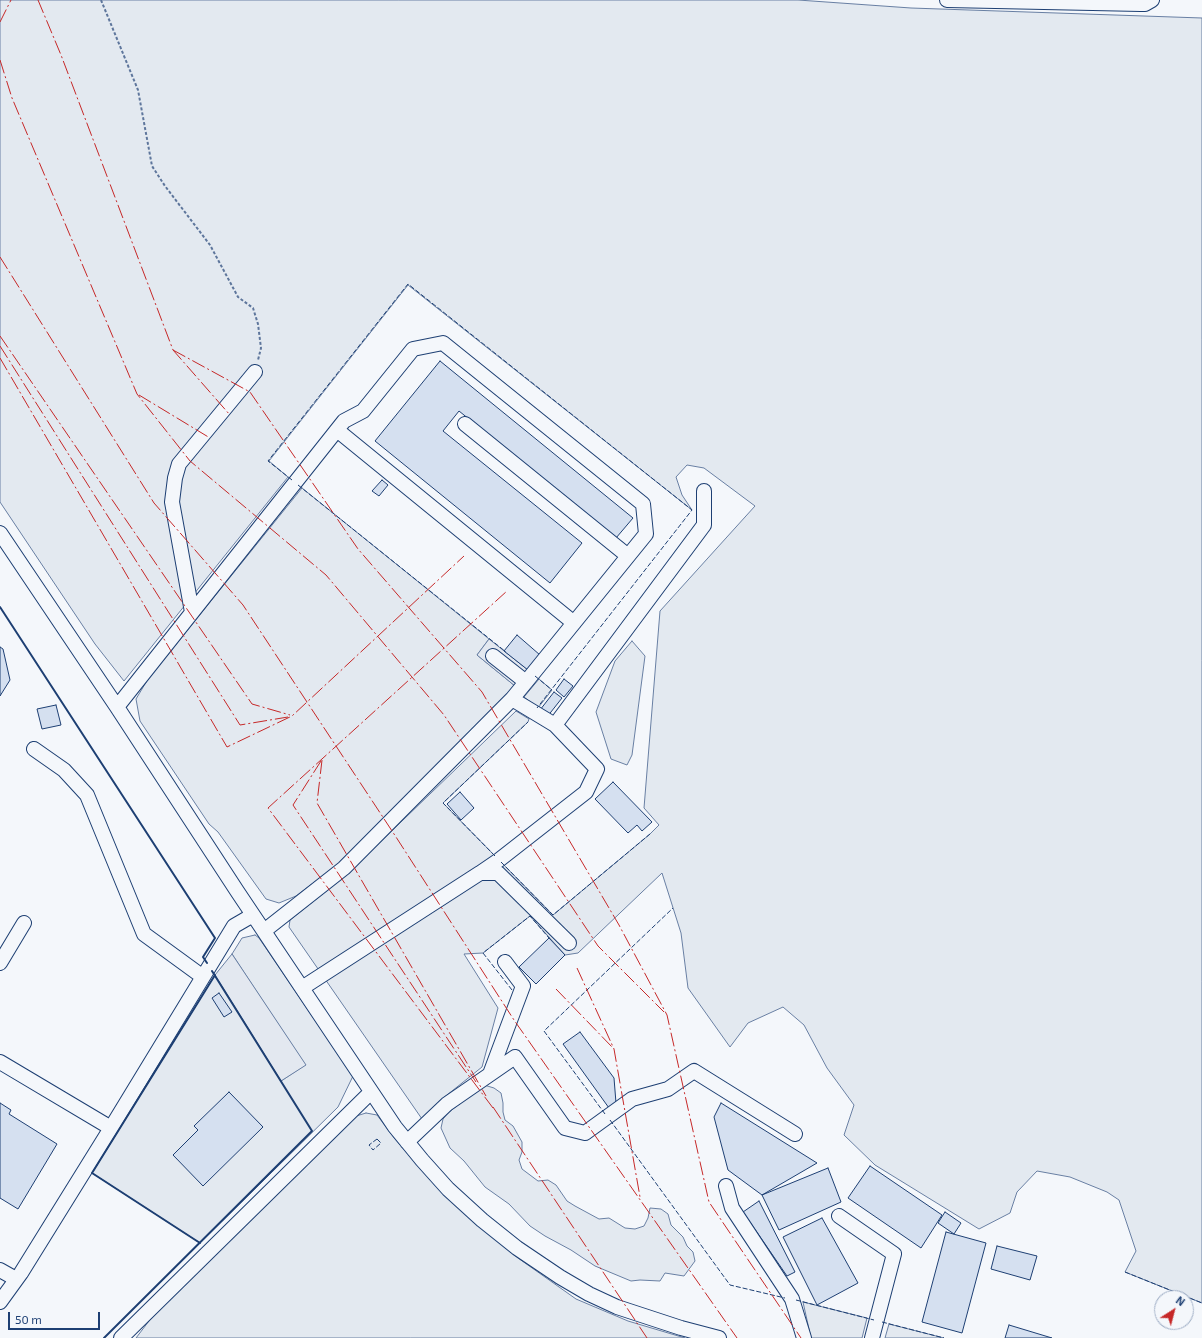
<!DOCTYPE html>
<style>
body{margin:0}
#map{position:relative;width:1202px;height:1338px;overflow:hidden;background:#f4f7fb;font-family:"Exo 2",sans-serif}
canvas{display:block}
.north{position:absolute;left:1154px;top:1290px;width:40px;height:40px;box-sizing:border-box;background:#f4f7fb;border:1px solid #9eadc5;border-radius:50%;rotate:36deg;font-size:11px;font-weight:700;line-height:16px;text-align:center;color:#1d3f73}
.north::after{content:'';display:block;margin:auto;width:14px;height:18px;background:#c62828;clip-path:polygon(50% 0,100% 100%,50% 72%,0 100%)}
.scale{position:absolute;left:8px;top:1312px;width:92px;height:18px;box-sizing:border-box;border:2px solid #1d3f73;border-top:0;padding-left:5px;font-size:12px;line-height:14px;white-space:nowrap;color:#1d3f73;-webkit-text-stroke:3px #f4f7fb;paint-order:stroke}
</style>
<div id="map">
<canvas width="1202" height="1338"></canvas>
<div class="north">N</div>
<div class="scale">50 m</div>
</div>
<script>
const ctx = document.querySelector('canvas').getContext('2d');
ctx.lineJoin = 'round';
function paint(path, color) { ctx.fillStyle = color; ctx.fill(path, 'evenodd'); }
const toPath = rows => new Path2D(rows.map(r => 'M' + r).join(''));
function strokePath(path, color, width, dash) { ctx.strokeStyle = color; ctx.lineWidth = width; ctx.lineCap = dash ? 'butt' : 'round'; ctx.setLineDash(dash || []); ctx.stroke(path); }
const green = toPath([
 [0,0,798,0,911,8,1202,18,1202,1303,1125,1272,1136,1251,1119,1200,1107,1192,1070,1177,1037,1171,1017,1192,1010,1213,979,1229,875,1165,844,1135,854,1105,827,1068,804,1025,783,1007,748,1023,730,1047,688,988,681,933,662,873,578,953,565,955,530,916,483,953,464,954,498,1008,482,1067,442,1099,422,1119,289,927,290,920,345,876,516,711,529,719,528,722,443,803,553,915,650,834,659,825,644,808,660,611,755,506,704,468,687,465,676,477,682,495,692,510,408,285,269,461,288,477,124,681,95,644,0,502,0,0],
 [302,488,489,639,477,655,515,686,340,863,296,896,279,903,266,899,218,832,209,824,140,721,136,699,148,679,302,488],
 [632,641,645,656,632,755,627,765,611,759,596,712,615,661,632,641],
 [539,679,552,690,538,708,524,697,539,679],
 [255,935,259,938,353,1076,338,1107,200,1243,92,1173,215,975,281,1081,305,1065,232,954,242,938,255,935],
 [484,1085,494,1088,501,1093,503,1103,503,1112,505,1120,513,1126,522,1142,522,1152,519,1160,522,1169,538,1181,548,1180,556,1185,567,1201,575,1206,599,1219,609,1218,625,1228,635,1229,644,1226,648,1218,650,1208,661,1209,668,1214,671,1225,683,1237,687,1246,693,1252,695,1261,684,1276,665,1273,660,1281,640,1280,631,1281,595,1266,571,1250,545,1236,530,1226,509,1204,485,1187,464,1161,450,1148,441,1128,443,1119,449,1112,484,1085],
 [366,1113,377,1115,395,1139,423,1171,471,1219,518,1258,576,1299,628,1321,685,1338,136,1338,149,1321,353,1117,366,1113],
 [803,1302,867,1318,862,1338,811,1338,803,1302],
 [889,1324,944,1338,885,1338,889,1324]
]);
paint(green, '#e3e9f0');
strokePath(green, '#687fa3', 1);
const parking = toPath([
 [489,639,528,670,515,686,477,655,489,639],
 [232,954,306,1065,281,1081,215,975,232,954]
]);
paint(parking, '#e3e8f0');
strokePath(parking, '#687fa3', 1);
const building = toPath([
 [440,361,633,518,616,538,459,411,443,431,582,543,550,583,375,441,440,361],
 [382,480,388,485,379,496,372,491,382,480],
 [517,635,540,655,528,670,504,651,517,635],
 [0,647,3,649,10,680,0,696,0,647],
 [564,679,573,686,564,697,556,690,564,679],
 [554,692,562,698,547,717,540,710,554,692],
 [56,705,61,725,42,729,37,709,56,705],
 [613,782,652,822,642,831,637,825,628,833,595,799,613,782],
 [460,792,474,808,461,820,447,804,460,792],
 [549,938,565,955,536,984,519,967,549,938],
 [219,993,232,1012,224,1017,212,998,219,993],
 [580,1032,614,1078,616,1103,609,1108,563,1044,580,1032],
 [229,1092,263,1127,203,1186,173,1155,198,1130,194,1126,229,1092],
 [0,1103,11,1110,9,1114,57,1144,18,1209,0,1198,0,1103],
 [721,1103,817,1163,762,1195,728,1170,714,1117,721,1103],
 [870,1166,942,1215,921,1248,848,1198,870,1166],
 [828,1168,841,1202,779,1230,762,1195,828,1168],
 [759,1201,795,1272,787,1276,743,1212,759,1201],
 [945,1212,961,1223,954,1234,938,1223,945,1212],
 [822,1218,858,1283,817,1305,783,1237,822,1218],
 [946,1232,986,1243,962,1333,922,1322,946,1232],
 [997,1246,1037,1256,1030,1280,991,1269,997,1246],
 [1009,1325,1052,1338,1005,1338,1009,1325]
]);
paint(building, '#d5e0f0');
strokePath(building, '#1d3f73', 1);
const minor = toPath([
 [947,0,1141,4,1145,4,1152,0],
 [465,424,628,556],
 [337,430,574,623],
 [0,533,117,707,237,891,395,1127,422,1160,448,1189,482,1220,517,1248,560,1277,589,1294,617,1307,681,1328,719,1338],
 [192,612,172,502,175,478,179,464,255,372],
 [117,707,344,421,363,411,413,349,443,343,643,504,646,534,526,682],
 [555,725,704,525,704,491],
 [34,749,64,770,87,795,144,934,203,977],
 [480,873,499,860,586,792,597,769,555,725,512,699],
 [264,931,344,868,512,699,526,682,493,656],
 [0,963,24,923],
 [302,988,480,873,498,873,569,943],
 [0,1062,111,1128,234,926,253,915],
 [490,1074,523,986,505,962],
 [407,1142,447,1104,515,1057,565,1128,585,1133,632,1099,668,1089,694,1071,795,1134],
 [726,1186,732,1208,792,1299,804,1338],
 [839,1216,894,1254,872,1338],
 [0,1270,16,1279],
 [0,1302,21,1273,111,1128],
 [121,1338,371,1092]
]);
strokePath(minor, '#1d3f73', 16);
strokePath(toPath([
 [101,0,138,90,152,166,165,186,210,245,238,297,253,308,258,324,261,348,258,360]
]), '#5e769c', 2, [3, 2]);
strokePath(minor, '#f4f7fb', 14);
strokePath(toPath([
 [292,480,268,461,408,284,692,510,537,708],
 [298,485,506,652],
 [535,676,552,690],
 [495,856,443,803,528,722],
 [501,862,553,915,650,834],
 [512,990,483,953,530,916,549,938],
 [605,1114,544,1031,673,908],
 [610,1120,730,1285,785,1298],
 [377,1139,381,1143,373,1150,369,1145,377,1139],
 [1125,1272,1202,1303],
 [796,1300,874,1320],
 [882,1322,944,1338]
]), '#1d3f73', 1, [5, 2]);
strokePath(toPath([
 [0,607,215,938,203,957,207,963],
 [200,1243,92,1173,215,975],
 [104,1338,312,1131,212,971]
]), '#1d3f73', 2);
strokePath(toPath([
 [38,0,61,55,173,350,230,415],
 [0,22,11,0],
 [0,60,12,98,137,394,190,461,326,575,444,715,598,946,664,1012],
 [0,257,154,503,243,605,396,837,514,1020,737,1338],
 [0,336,252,704,290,715],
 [0,346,240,725,288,717],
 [173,350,250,392,358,549,482,692,619,925,667,1015,709,1202,801,1338],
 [0,358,227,747,292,716,464,556],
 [139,395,210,438],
 [322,760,317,803,486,1096],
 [321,761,293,805,476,1082],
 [577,968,614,1049,640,1197],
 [556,989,613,1048],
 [493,1107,647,1338],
 [493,1108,268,808,507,591]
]), '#c62828', 1, [14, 3, 2, 3]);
</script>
